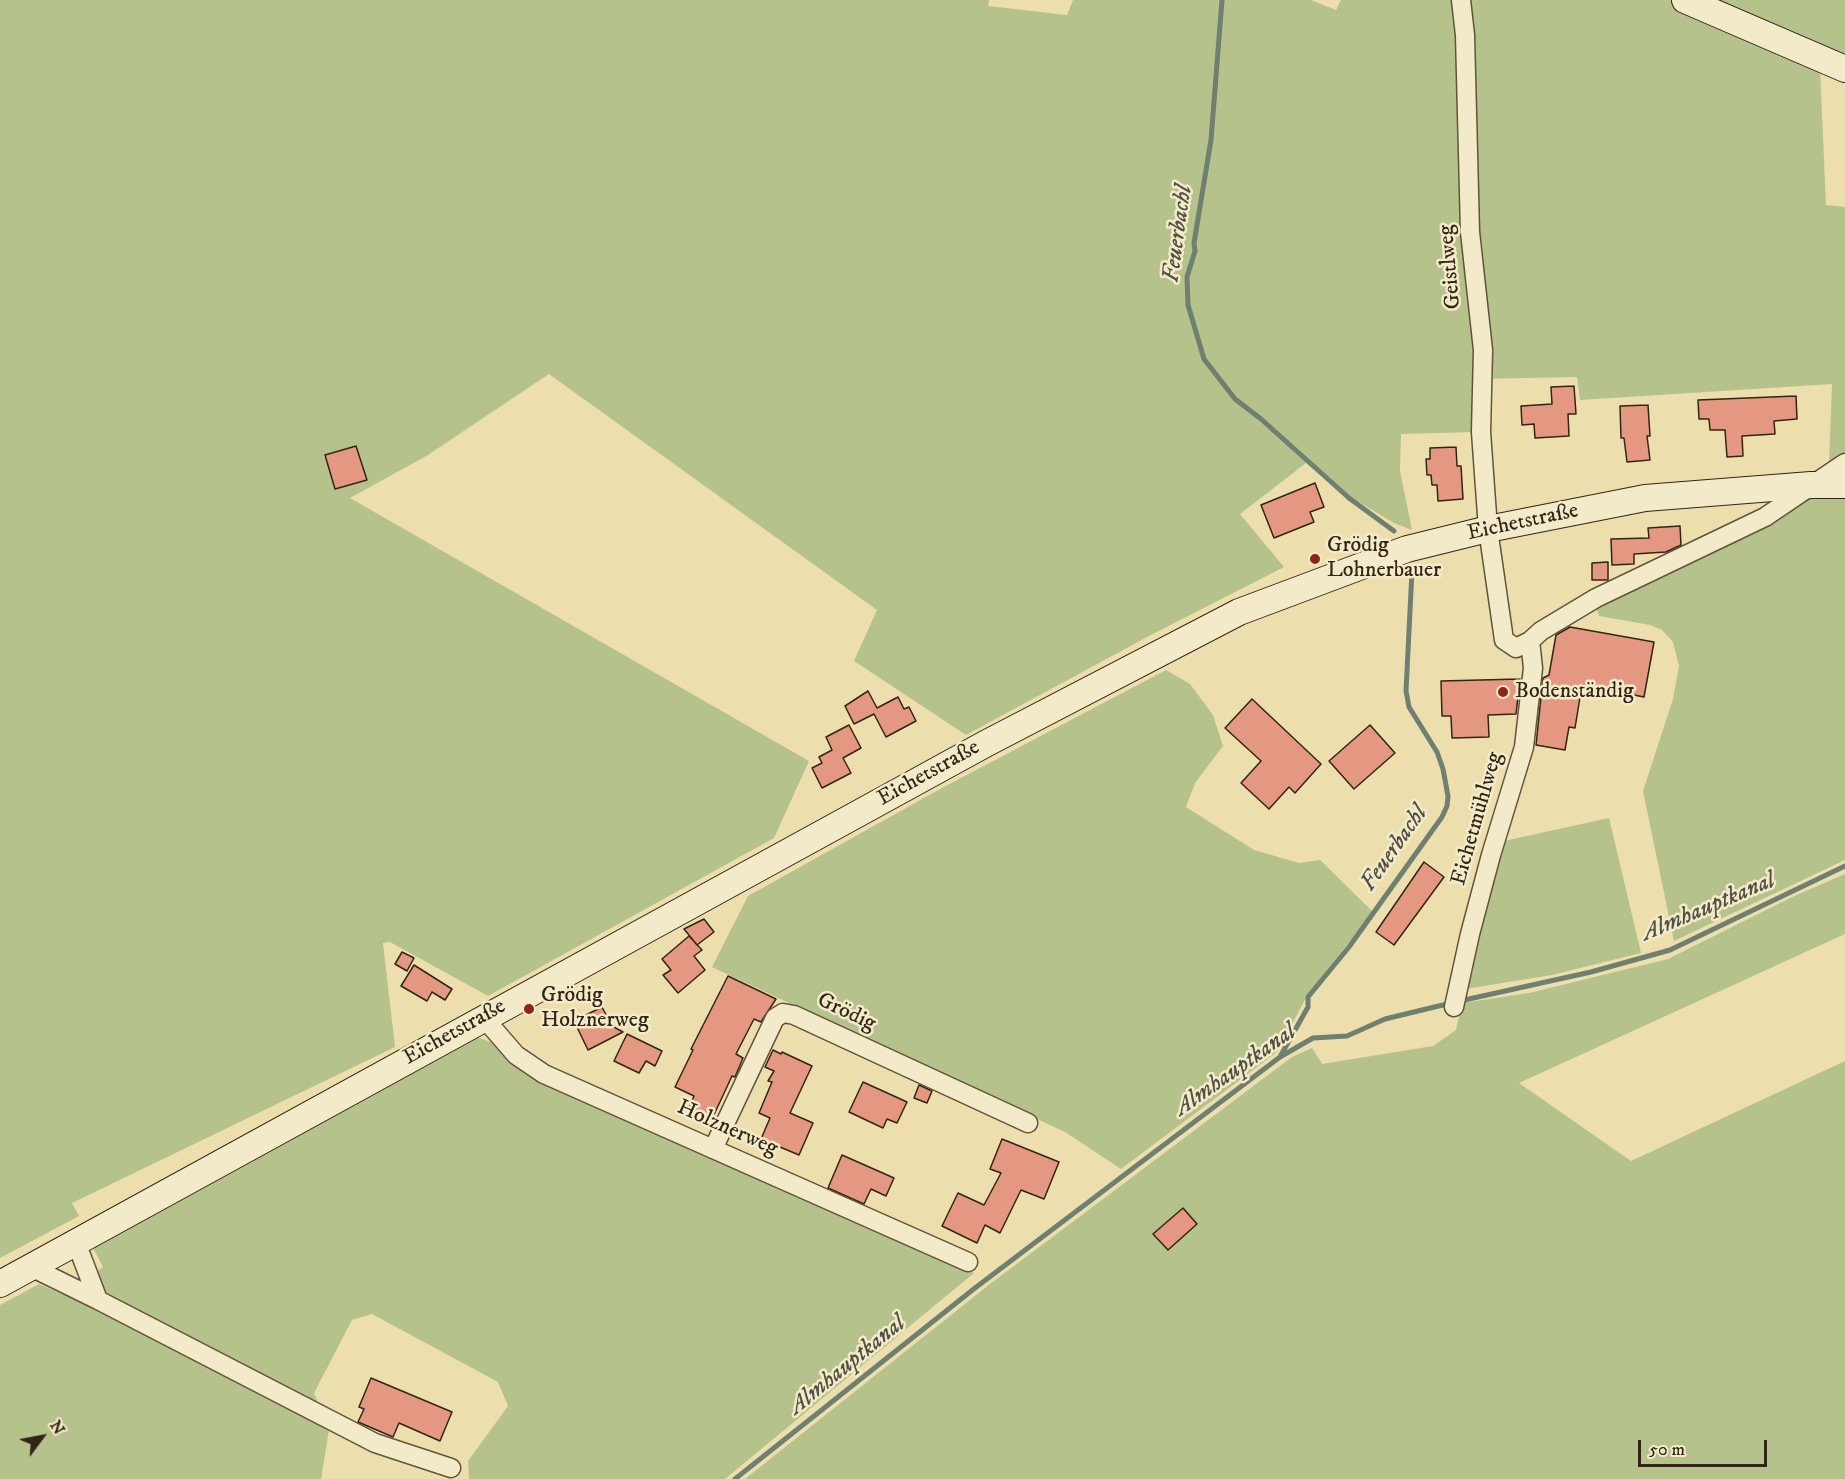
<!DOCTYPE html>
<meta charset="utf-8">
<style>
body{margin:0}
#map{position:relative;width:1845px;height:1479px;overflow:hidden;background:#eddfad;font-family:"IM FELL DW Pica",serif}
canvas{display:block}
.north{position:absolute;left:12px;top:1407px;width:60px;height:60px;-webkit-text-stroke:4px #f3eaca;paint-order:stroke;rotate:58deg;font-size:16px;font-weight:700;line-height:24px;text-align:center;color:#322515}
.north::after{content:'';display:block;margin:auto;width:21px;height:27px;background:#322515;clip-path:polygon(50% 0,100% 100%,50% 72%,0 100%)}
.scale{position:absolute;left:1638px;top:1440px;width:129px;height:27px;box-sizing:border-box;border:3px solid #322515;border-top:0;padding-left:8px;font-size:18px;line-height:21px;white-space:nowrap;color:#322515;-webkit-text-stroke:4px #f3eaca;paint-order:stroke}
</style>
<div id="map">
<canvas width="1845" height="1479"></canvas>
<div class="north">N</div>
<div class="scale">50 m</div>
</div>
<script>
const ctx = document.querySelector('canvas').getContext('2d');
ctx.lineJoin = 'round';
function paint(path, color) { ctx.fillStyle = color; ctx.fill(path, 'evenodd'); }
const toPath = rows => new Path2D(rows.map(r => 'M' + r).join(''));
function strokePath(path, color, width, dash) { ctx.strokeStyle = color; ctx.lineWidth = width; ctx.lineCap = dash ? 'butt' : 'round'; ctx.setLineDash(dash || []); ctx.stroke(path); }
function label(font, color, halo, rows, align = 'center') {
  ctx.font = font + ' "IM FELL DW Pica",serif'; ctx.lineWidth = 5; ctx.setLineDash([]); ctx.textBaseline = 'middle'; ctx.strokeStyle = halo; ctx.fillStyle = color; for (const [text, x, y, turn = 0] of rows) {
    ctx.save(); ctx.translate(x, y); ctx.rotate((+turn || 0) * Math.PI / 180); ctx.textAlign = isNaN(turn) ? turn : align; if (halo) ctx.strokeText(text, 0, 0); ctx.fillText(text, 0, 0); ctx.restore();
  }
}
paint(toPath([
 [0,0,989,0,988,6,1067,15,1073,0,1311,0,1336,10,1341,0,1845,0,1845,80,1820,68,1826,205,1845,207,1845,455,1829,465,1832,384,1580,400,1577,377,1477,379,1476,432,1401,434,1400,471,1412,530,1394,523,1344,493,1306,463,1240,514,1284,567,1149,636,966,735,854,661,877,610,549,374,428,455,350,498,809,761,774,838,488,996,390,942,383,943,395,1047,72,1203,79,1216,0,1258],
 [1845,495,1845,860,1674,941,1643,791,1673,699,1679,666,1673,642,1662,630,1650,625,1599,616,1596,606,1756,528,1815,496],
 [1166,670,1190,684,1213,715,1223,746,1195,783,1186,807,1254,850,1299,863,1320,860,1373,912,1308,994,1277,1052,1121,1169,1065,1132,712,967,748,896,940,789],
 [1609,818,1641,953,1552,975,1465,989,1504,841],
 [1845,874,1845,934,1519,1083,1631,1161,1845,1061,1845,1479,745,1479,990,1284,1292,1057,1312,1048,1322,1064,1433,1046,1456,1030,1462,1003,1529,993,1668,959,1792,897],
 [476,1037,497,1044,527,1071,974,1273,725,1479,469,1479,468,1461,508,1406,498,1382,372,1314,352,1320,314,1393,329,1430,321,1479,0,1479,0,1305,39,1284,64,1295,103,1267,93,1248]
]), '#b5c28c');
strokePath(toPath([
 [1222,0,1211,140,1194,243,1195,251,1187,277,1188,305,1204,359,1235,399,1261,419,1349,498,1394,531],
 [1460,1001,1591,972,1670,950,1845,866],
 [1281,1055,1308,1007,1308,997,1349,947,1442,817,1447,806,1448,796,1443,769,1437,752,1409,707,1406,691,1412,571],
 [735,1479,975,1288,1280,1057,1313,1038,1347,1036,1385,1019,1451,1003]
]), '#708070', 5);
const building = toPath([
 [1574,386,1576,414,1568,414,1569,436,1535,438,1534,424,1522,425,1521,406,1552,404,1551,387,1574,386],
 [1796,396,1797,419,1774,421,1775,434,1742,436,1743,456,1727,457,1725,430,1710,430,1709,419,1699,419,1698,400,1796,396],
 [1648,405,1650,436,1647,436,1650,460,1627,462,1624,438,1621,438,1620,406,1648,405],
 [356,446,367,480,335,489,325,455,356,446],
 [1456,447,1457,466,1461,466,1463,499,1438,501,1437,485,1432,485,1431,475,1427,475,1426,459,1430,459,1430,448,1456,447],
 [1315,483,1324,507,1310,512,1314,522,1274,538,1261,505,1315,483],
 [1680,526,1681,545,1666,552,1634,554,1634,564,1612,565,1611,539,1649,538,1648,528,1680,526],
 [1608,562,1608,580,1592,580,1592,563,1608,562],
 [1570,627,1654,642,1644,697,1582,685,1575,728,1569,727,1565,750,1536,745,1543,678,1549,675,1556,635,1570,627],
 [1520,679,1516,714,1488,715,1489,737,1452,738,1451,716,1442,716,1441,681,1520,679],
 [868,691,877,708,898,697,904,709,909,707,916,721,886,737,874,714,854,724,845,706,868,691],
 [1252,699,1321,764,1295,793,1289,787,1269,809,1241,783,1261,761,1225,728,1252,699],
 [849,725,861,748,843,758,851,773,822,788,812,768,822,763,819,757,832,750,826,737,849,725],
 [1370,725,1395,753,1354,789,1329,761,1370,725],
 [1424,862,1444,877,1394,945,1376,932,1424,862],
 [704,919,714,932,697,945,684,929,704,919],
 [689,936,702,950,694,956,705,970,678,993,663,975,671,970,662,959,689,936],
 [402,952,414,958,407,971,395,964,402,952],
 [414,965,452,989,445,1000,432,992,427,1001,401,986,414,965],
 [728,976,776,999,761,1022,754,1019,736,1054,743,1058,735,1077,732,1076,712,1119,689,1108,694,1096,675,1087,693,1050,691,1049,728,976],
 [602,1007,612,1026,623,1032,588,1050,574,1021,602,1007],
 [627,1034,662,1051,655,1066,646,1061,639,1073,614,1061,627,1034],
 [773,1050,781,1054,782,1052,812,1066,790,1113,813,1123,799,1155,761,1139,770,1118,759,1113,772,1082,768,1081,774,1071,765,1067,773,1050],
 [863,1082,907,1102,897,1123,887,1119,883,1128,849,1112,863,1082],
 [919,1085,932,1091,927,1103,914,1098,919,1085],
 [1002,1139,1059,1162,1044,1199,1021,1190,1000,1233,985,1225,977,1243,942,1226,958,1193,984,1205,1001,1173,990,1169,1002,1139],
 [842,1155,894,1178,886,1196,871,1189,864,1204,828,1188,842,1155],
 [1183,1208,1197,1224,1168,1250,1153,1234,1183,1208],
 [371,1378,452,1412,440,1441,399,1423,393,1437,358,1422,364,1409,359,1407,371,1378]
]);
paint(building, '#e49881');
strokePath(building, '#322515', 1.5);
const street = toPath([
 [1461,0,1465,35,1470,232,1483,350,1481,432,1488,529,1504,640,1516,648,1530,641],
 [1454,1007,1470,934,1491,855,1524,747,1533,668,1530,641,1541,631,1596,598,1765,517,1845,463],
 [484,1018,516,1055,544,1074,968,1262],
 [713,1149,775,1018,783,1013,794,1015,1028,1123],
 [76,1242,98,1300,375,1443,451,1468],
 [31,1267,98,1300]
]);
const secondary = toPath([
 [1685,0,1845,69],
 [0,1284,987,743,1239,612,1407,549,1488,529,1645,498,1811,485,1845,485]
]);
strokePath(street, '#61543b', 21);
strokePath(secondary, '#322515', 28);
strokePath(street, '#f3eaca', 18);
strokePath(secondary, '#f3eaca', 26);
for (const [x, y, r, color] of [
 [1315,559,6,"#8f2418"],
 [1503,692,6,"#8f2418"],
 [529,1009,6,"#8f2418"]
]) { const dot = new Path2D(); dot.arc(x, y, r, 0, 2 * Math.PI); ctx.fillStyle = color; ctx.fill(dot); strokePath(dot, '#f3eaca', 2); }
label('22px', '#322515', '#f3eaca', [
 ["Geistlweg",1451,267,-95],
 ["Eichetstraße",1523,523,-12],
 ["Eichetstraße",929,774,-29],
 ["Eichetmühlweg",1478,819,-74],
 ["Grödig",846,1013,25],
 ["Eichetstraße",455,1033,-29],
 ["Holznerweg",727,1129,24]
]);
label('22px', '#322515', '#f3eaca', [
 ["Grödig",1327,546],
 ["Lohnerbauer",1327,571],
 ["Bodenständig",1515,692],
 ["Grödig",541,996],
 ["Holznerweg",541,1021]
], 'left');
label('italic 24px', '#515242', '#f3eaca', [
 ["Feuerbachl",1179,234,-82],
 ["Feuerbachl",1395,849,-55],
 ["Almhauptkanal",1709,908,-23],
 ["Almhauptkanal",1236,1071,-35],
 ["Almhauptkanal",848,1366,-39]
]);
</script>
